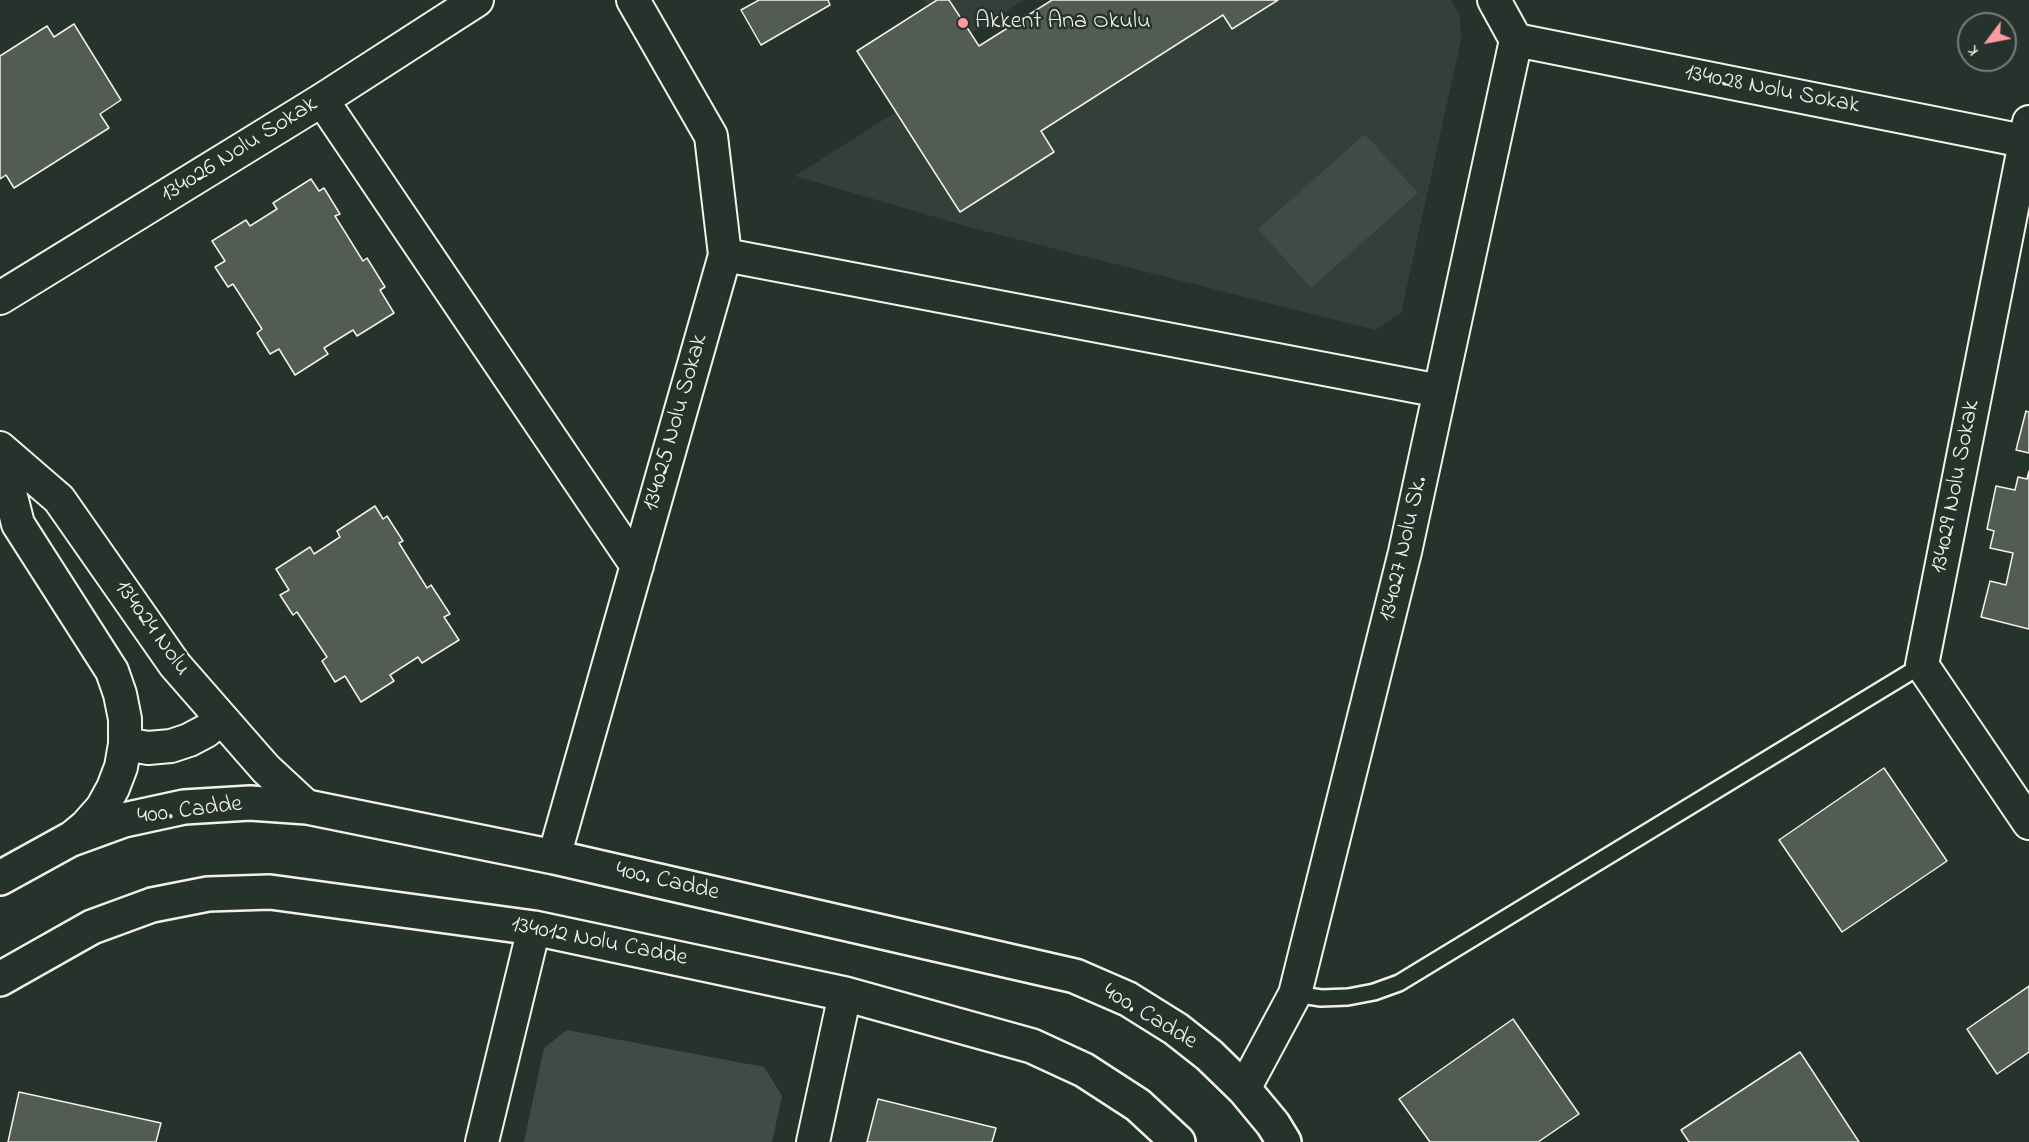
<!DOCTYPE html>
<style>
body{margin:0}
#map{position:relative;width:2029px;height:1142px;overflow:hidden;background:#26332d;font-family:"Indie Flower",sans-serif}
canvas{display:block}
.north{position:absolute;left:1957px;top:12px;width:60px;height:60px;box-sizing:border-box;background:#26332d;border:2px solid #787f78;border-radius:50%;rotate:238deg;font-size:16px;font-weight:700;line-height:24px;text-align:center;color:#f4f1e8}
.north::after{content:'';display:block;margin:auto;width:21px;height:27px;background:#ff9aa2;clip-path:polygon(50% 0,100% 100%,50% 72%,0 100%)}
</style>
<div id="map">
<canvas width="2029" height="1142"></canvas>
<div class="north">K</div>
</div>
<script>
const ctx = document.querySelector('canvas').getContext('2d');
ctx.lineJoin = 'round';
function paint(path, color) { ctx.fillStyle = color; ctx.fill(path, 'evenodd'); }
const toPath = rows => new Path2D(rows.map(r => 'M' + r).join(''));
function strokePath(path, color, width, dash) { ctx.strokeStyle = color; ctx.lineWidth = width; ctx.lineCap = dash ? 'butt' : 'round'; ctx.setLineDash(dash || []); ctx.stroke(path); }
function label(font, color, halo, rows, align = 'center') {
  ctx.font = font + ' "Indie Flower",sans-serif'; ctx.lineWidth = 5; ctx.setLineDash([]); ctx.textBaseline = 'middle'; ctx.strokeStyle = halo; ctx.fillStyle = color; for (const [text, x, y, turn = 0] of rows) {
    ctx.save(); ctx.translate(x, y); ctx.rotate((+turn || 0) * Math.PI / 180); ctx.textAlign = isNaN(turn) ? turn : align; if (halo) ctx.strokeText(text, 0, 0); ctx.fillText(text, 0, 0); ctx.restore();
  }
}
paint(toPath([
 [923,0,1024,0,953,45],
 [1071,0,1451,0,1460,15,1461,40,1401,313,1375,330,969,227,795,176]
]), '#333f39');
paint(toPath([
 [1365,134,1418,193,1311,288,1258,229],
 [567,1030,764,1067,782,1096,772,1142,524,1142,544,1048]
]), '#414b45');
const building = toPath([
 [759,0,828,0,830,5,761,45,741,10,759,0],
 [937,0,949,0,979,46,1052,0,1278,0,1232,29,1223,15,1041,131,1054,152,960,212,857,51,937,0],
 [74,24,121,100,100,114,109,128,14,188,6,175,0,179,0,56,47,26,54,37,74,24],
 [311,179,319,191,324,188,340,214,335,216,363,261,367,258,385,287,380,290,394,313,357,336,353,330,324,348,328,354,295,375,279,349,270,354,257,333,262,329,233,284,228,287,215,267,225,261,212,241,246,220,250,226,277,209,273,203,311,179],
 [2026,411,2029,412,2029,453,2016,450,2026,411],
 [2029,471,2029,629,1981,617,1990,581,2006,585,2013,553,1990,548,1994,531,1987,529,1996,486,2015,490,2018,477,2027,479,2029,471],
 [375,506,383,519,387,516,403,541,399,543,427,588,431,585,450,614,444,617,459,640,422,663,418,657,390,675,394,681,361,702,345,676,335,682,322,661,327,657,297,612,293,615,280,595,289,590,276,569,310,547,314,554,340,537,337,531,375,506],
 [1884,768,1947,861,1842,932,1779,840,1884,768],
 [2029,986,2029,1052,1997,1074,1967,1029,2029,986],
 [1513,1019,1579,1114,1538,1142,1430,1142,1399,1099,1513,1019],
 [1800,1052,1859,1142,1689,1142,1681,1130,1800,1052],
 [19,1092,161,1123,156,1142,8,1142,19,1092],
 [878,1099,996,1128,992,1142,867,1142,878,1099]
]);
paint(building, '#525c55');
strokePath(building, '#f4f1e8', 1.5);
const service = toPath([
 [1295,994,1321,998,1348,997,1374,992,1399,983,1922,665]
]);
const minor = toPath([
 [1516,40,2029,142],
 [322,100,637,566],
 [2029,122,1922,665,2029,823],
 [725,255,1440,391],
 [0,298,322,100,477,0],
 [0,448,59,499,175,665,266,769,307,807],
 [0,453,18,524,112,671,120,694,125,719,125,744,121,767,113,788,102,808,86,826,69,840],
 [125,744,148,748,171,746,189,740,206,731,221,719],
 [554,857,725,255,711,136,633,0],
 [1244,1089,1295,994,1405,552,1516,40,1494,0],
 [482,1142,534,928],
 [813,1142,845,994]
]);
const secondary = toPath([
 [0,878,69,840,124,820,184,807,250,803,307,807,554,857,1075,976,1128,999,1176,1029,1209,1055,1244,1089,1273,1124,1284,1142],
 [0,979,92,927,152,905,208,894,270,892,534,928,845,994,1032,1046,1084,1070,1138,1105,1178,1142]
]);
strokePath(service, '#f4f1e8', 20);
strokePath(minor, '#f4f1e8', 36);
strokePath(secondary, '#f4f1e8', 38);
strokePath(service, '#26332d', 15);
strokePath(minor, '#26332d', 32);
strokePath(secondary, '#26332d', 33);
for (const [x, y, r, color] of [
 [963,23,6,"#ff9aa2"]
]) { const dot = new Path2D(); dot.arc(x, y, r, 0, 2 * Math.PI); ctx.fillStyle = color; ctx.fill(dot); strokePath(dot, '#26332d', 2); }
label('24px', '#f4f1e8', '#26332d', [
 ["Akkent Ana Okulu",975,23]
], 'left');
label('24px', '#f4f1e8', '#26332d', [
 ["134028 Nolu Sokak",1772,91,11],
 ["134026 Nolu Sokak",240,151,-32],
 ["134025 Nolu Sokak",677,423,-74],
 ["134029 Nolu Sokak",1957,487,-79],
 ["134027 Nolu Sk.",1405,549,-77],
 ["134024 Nolu",151,629,54],
 ["400. Cadde",190,812,-7],
 ["400. Cadde",667,883,13],
 ["134012 Nolu Cadde",599,943,11],
 ["400. Cadde",1149,1018,31]
]);
</script>
